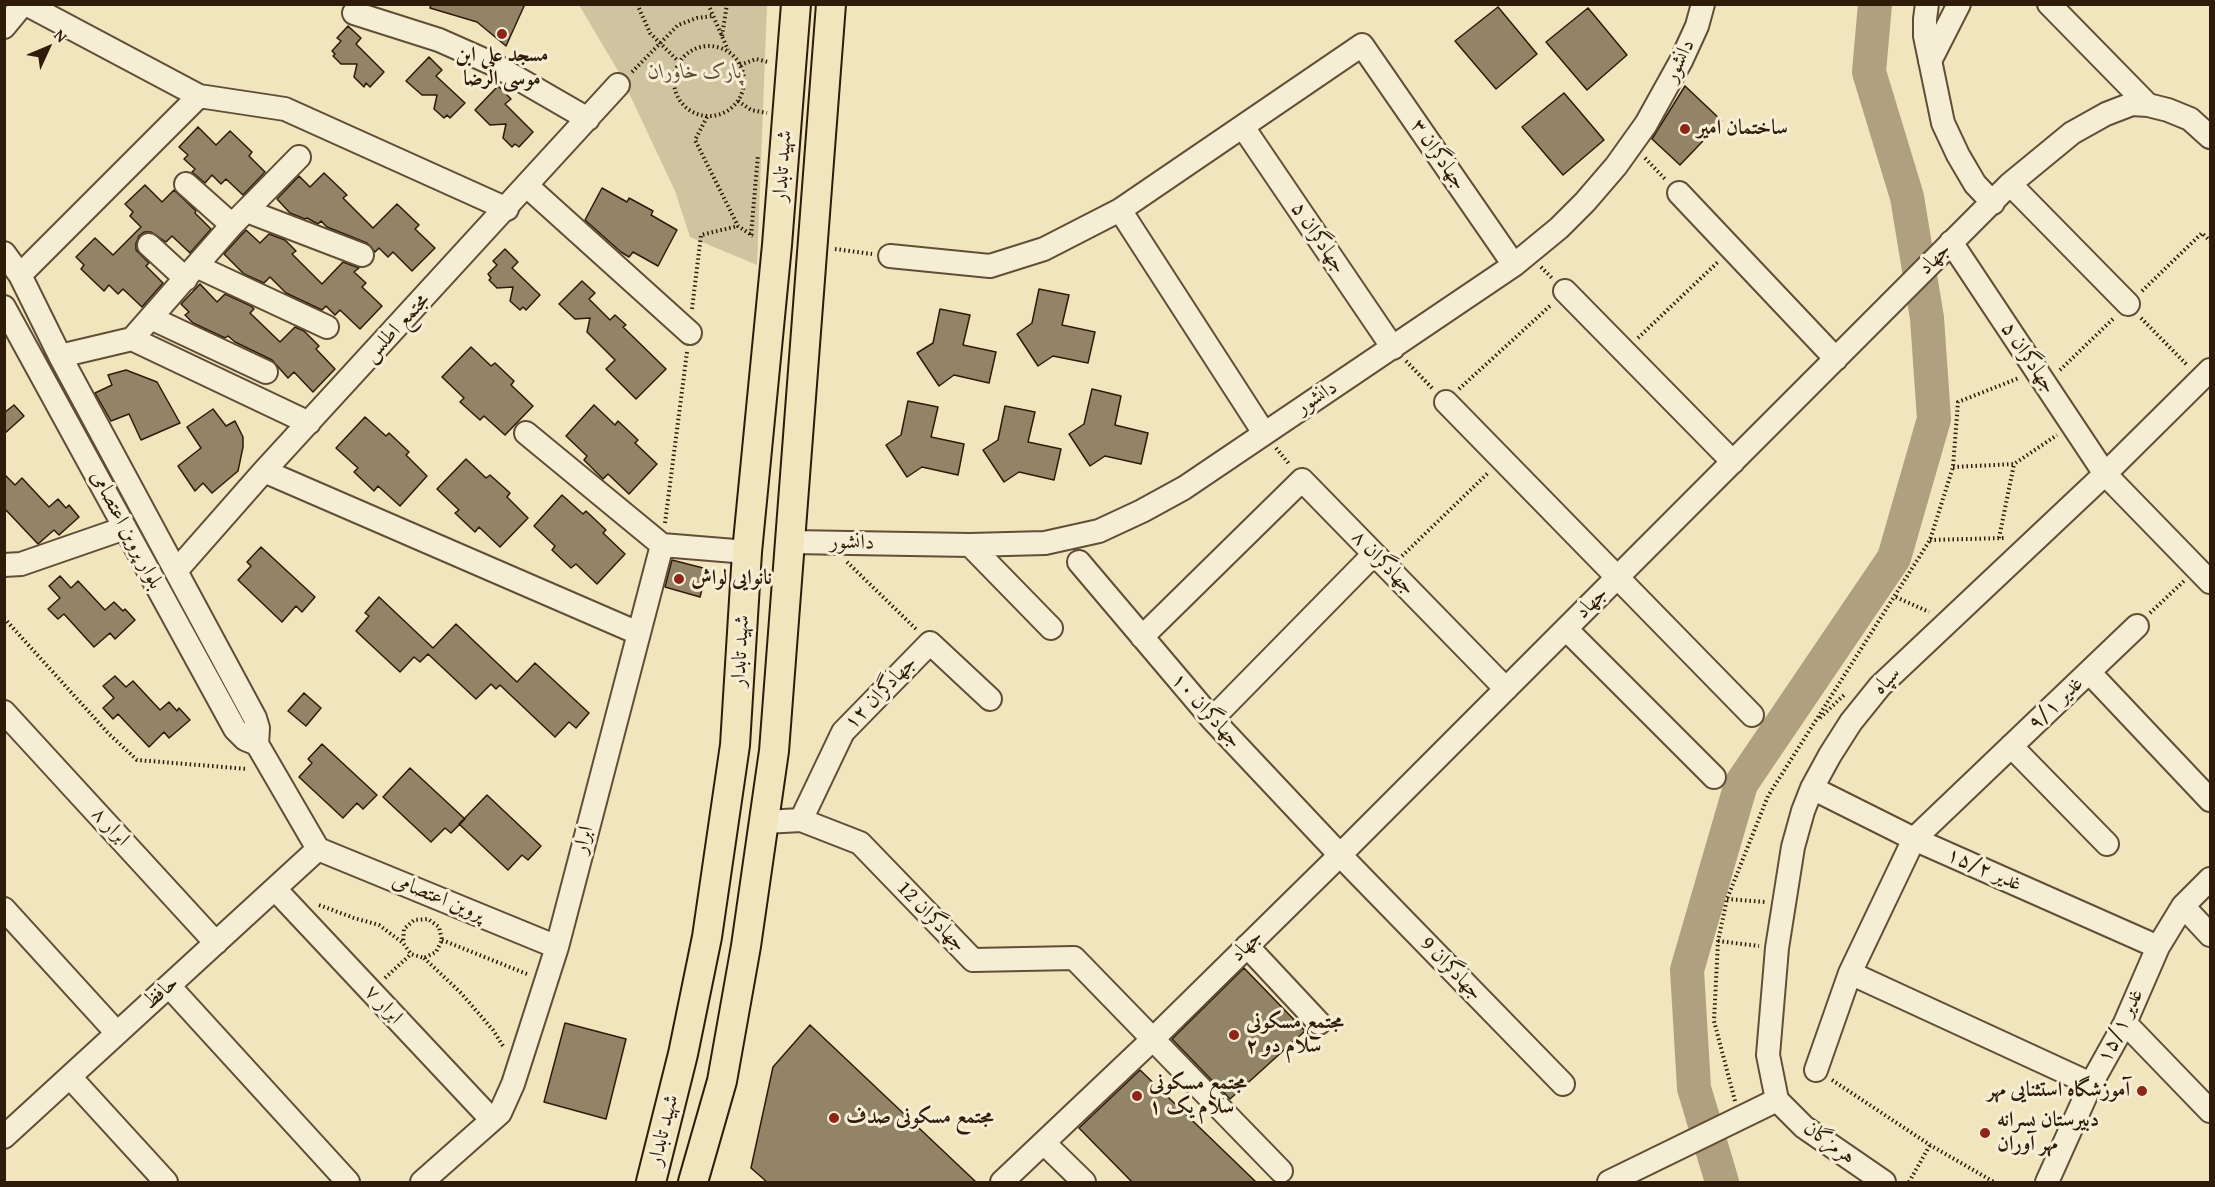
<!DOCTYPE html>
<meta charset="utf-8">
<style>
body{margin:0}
#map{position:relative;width:2215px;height:1187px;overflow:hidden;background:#f1e5bd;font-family:"Gentium Book Plus",serif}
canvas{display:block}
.frame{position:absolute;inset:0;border:6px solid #2f1b0a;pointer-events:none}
.north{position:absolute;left:18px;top:18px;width:60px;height:60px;-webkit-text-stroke:4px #f6eed4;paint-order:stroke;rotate:46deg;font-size:16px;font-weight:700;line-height:24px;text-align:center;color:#2f1b0a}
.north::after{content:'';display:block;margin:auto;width:21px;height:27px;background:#2f1b0a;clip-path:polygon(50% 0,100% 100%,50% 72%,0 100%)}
</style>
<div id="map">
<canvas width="2215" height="1187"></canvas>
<div class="frame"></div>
<div class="north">N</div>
</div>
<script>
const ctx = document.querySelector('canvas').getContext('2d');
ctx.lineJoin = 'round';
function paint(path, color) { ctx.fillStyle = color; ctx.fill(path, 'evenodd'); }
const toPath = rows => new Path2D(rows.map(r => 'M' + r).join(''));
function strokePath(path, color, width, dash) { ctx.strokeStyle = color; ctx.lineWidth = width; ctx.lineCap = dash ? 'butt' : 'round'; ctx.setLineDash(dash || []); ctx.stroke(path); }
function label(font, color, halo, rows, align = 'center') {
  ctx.font = font + ' "Gentium Book Plus",Amiri,serif'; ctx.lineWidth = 6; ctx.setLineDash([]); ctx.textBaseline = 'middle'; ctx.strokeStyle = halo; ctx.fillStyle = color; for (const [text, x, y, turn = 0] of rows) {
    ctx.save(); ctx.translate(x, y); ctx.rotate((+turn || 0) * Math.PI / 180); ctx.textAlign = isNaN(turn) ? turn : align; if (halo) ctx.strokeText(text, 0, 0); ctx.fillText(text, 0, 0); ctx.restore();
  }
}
paint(toPath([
 [579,5,767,5,757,265,690,237,675,191,620,74]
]), '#d0c39f');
strokePath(toPath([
 [1722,1182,1694,1088,1687,970,1741,784,1894,558,1934,419,1927,318,1907,197,1869,72,1875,4]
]), '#afa080', 34);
const building = toPath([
 [431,4,525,4,506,46,477,22,430,8,431,4],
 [1498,7,1537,54,1496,89,1455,41,1498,7],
 [1588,8,1627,55,1587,90,1546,42,1588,8],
 [348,26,361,38,356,44,384,72,370,87,366,83,364,87,354,77,357,64,341,64,333,56,335,54,332,51,341,41,337,38,348,26],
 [429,57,442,70,436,76,465,103,450,118,447,115,444,118,434,109,437,95,422,95,406,81,429,57],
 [498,86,511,99,505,104,533,132,519,147,515,144,512,147,503,138,506,124,490,125,475,110,498,86],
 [1685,86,1722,121,1680,165,1652,139,1685,86],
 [1564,93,1604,140,1563,175,1522,127,1564,93],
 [198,127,216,145,230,131,252,152,249,156,265,172,243,195,226,179,221,184,212,175,205,183,192,172,195,169,184,159,188,155,179,147,198,127],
 [324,173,347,195,343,198,373,228,397,204,419,225,415,229,435,248,412,271,393,252,388,257,379,248,375,252,367,243,327,227,321,221,318,224,307,218,305,219,290,213,277,199,299,176,310,187,324,173],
 [145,185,162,202,174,190,196,211,195,213,211,229,190,253,172,236,166,242,151,232,144,232,139,236,136,243,136,250,149,263,146,266,163,283,142,307,123,289,118,294,109,285,104,291,81,269,84,265,76,257,95,238,113,255,141,227,130,216,133,212,125,204,145,185],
 [602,188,627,202,629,198,653,211,651,215,677,230,658,266,633,252,629,257,621,252,585,220,602,188],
 [246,230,260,243,269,234,285,240,296,251,292,254,322,284,343,262,359,268,354,272,366,283,362,287,382,306,360,329,340,310,335,315,326,306,322,310,286,293,270,277,264,283,244,274,224,254,246,230],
 [505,249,518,262,512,268,540,295,526,310,523,307,520,310,510,301,513,287,497,288,489,280,491,278,488,274,497,265,493,261,505,249],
 [582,281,595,293,589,299,610,320,615,315,626,325,623,327,666,369,636,399,606,369,615,360,587,332,590,318,575,319,559,304,582,281],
 [200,284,217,302,225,294,251,306,254,309,250,313,280,342,295,327,304,331,319,346,316,349,335,369,313,392,294,372,288,378,272,360,235,342,228,336,225,338,193,323,185,315,189,312,181,304,200,284],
 [1039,289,1069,295,1062,325,1095,332,1088,363,1053,356,1038,366,1017,334,1032,323,1039,289],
 [940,309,970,315,963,345,996,352,989,383,954,375,939,386,917,353,933,343,940,309],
 [471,347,491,366,495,363,514,381,511,385,533,406,505,435,484,416,480,420,460,402,464,398,442,377,471,347],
 [126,370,157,382,180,423,141,440,129,414,111,421,95,393,112,385,108,375,126,370],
 [1092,389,1121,396,1115,425,1148,433,1141,464,1105,456,1090,466,1069,434,1084,424,1092,389],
 [908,401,938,407,931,437,964,444,958,475,922,467,907,477,886,445,901,435,908,401],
 [14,405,24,416,4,434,4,413,14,405],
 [594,405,615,425,618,421,638,440,635,443,657,464,629,494,608,474,603,479,584,460,587,456,566,436,594,405],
 [1005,406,1035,412,1028,442,1061,449,1054,480,1019,472,1004,482,983,450,998,440,1005,406],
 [213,409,226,426,235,421,243,437,243,447,238,471,212,493,203,483,195,491,178,466,201,448,187,427,213,409],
 [365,417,386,436,389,433,409,452,406,455,427,476,400,506,378,486,374,491,354,472,358,468,336,448,365,417],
 [466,459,486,478,490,475,510,493,507,497,528,518,500,547,479,527,475,532,455,513,459,510,437,489,466,459],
 [4,474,15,485,22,478,49,507,58,499,66,508,69,505,79,517,59,535,54,530,38,544,4,508,4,474],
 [562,495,583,514,586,511,606,530,603,533,625,554,597,584,576,564,571,568,552,550,555,546,534,526,562,495],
 [261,547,315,597,302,612,296,606,282,622,238,580,251,566,247,562,261,547],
 [672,560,707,569,700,597,665,587,672,560],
 [60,576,71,588,78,581,105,610,114,602,123,611,125,609,135,620,115,639,110,633,94,647,64,614,58,619,48,609,60,598,49,586,60,576],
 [379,597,433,648,456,624,517,682,535,663,589,713,576,728,569,722,555,737,500,685,496,689,491,684,476,699,428,654,420,662,414,657,400,672,356,631,369,616,365,613,379,597],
 [115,676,126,687,133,681,160,710,169,702,177,711,179,708,190,720,169,738,164,732,149,747,118,714,113,719,103,708,114,698,103,686,115,676],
 [304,693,321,708,306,726,288,711,304,693],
 [322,744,377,795,363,809,357,803,343,818,299,777,312,763,308,759,322,744],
 [410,768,465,819,451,833,445,828,431,842,383,797,410,768],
 [487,795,541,846,528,860,522,855,508,870,459,824,487,795],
 [1244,968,1305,1031,1230,1099,1172,1039,1244,968],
 [565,1023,626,1039,606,1119,544,1102,565,1023],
 [810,1025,976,1182,767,1182,751,1168,773,1067,810,1025],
 [1140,1070,1256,1182,1132,1182,1079,1128,1140,1070]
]);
paint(building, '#948467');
strokePath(building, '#2f1b0a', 1.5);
const minor = toPath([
 [26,4,199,96,285,109,507,209],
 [1927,4,1925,19,1925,36,1943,123,1958,155,1975,184,1993,203],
 [2049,4,2148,105],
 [354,13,439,40,491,63,588,119],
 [4,27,23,4],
 [1930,61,1959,4],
 [1243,127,1393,348],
 [186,184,232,225],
 [2010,184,2128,304],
 [527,186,690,333],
 [1679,193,1836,359],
 [1120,210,1264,433],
 [247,211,362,255],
 [1951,242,2105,474,2210,582],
 [149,245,186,279],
 [4,253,20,275,60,356,255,718,258,728,257,744],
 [890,256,990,266,1044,249,1120,210,1362,45,1514,265],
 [196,266,327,327],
 [20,275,199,96],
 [1565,291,1733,462],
 [4,307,235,729,245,739,257,744],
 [151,318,266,372],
 [132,339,232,225,299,157],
 [60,356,132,339,309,423],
 [1446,402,1752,715],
 [526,433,662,545],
 [264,471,638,633],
 [791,542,970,545,1045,543,1099,531,1142,511,1184,488,1514,265,1559,228,1585,202,1616,166,1646,124,1681,61,1697,26,1703,4],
 [970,545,1051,628],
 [1079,562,1212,719,1340,855,1563,1084],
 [4,565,21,564,125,528],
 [176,571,264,471,618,85],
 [1566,629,1714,777],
 [1142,637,1302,480,1506,689],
 [2089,672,2210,800],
 [4,712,216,943],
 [1212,719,1374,554],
 [257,744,318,849],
 [2011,746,2107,844],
 [1812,788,1914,839,2158,947],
 [801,820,860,843,973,960,1074,958,1281,1171],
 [765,822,801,820,843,732,930,643,990,699],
 [318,849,557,947],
 [275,889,492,1120],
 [2183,906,2210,935],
 [4,909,117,1033],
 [1247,946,1319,1023],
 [1850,973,2091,1084],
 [169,986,348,1182],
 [2125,1023,2210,1111],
 [1816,1070,1850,973,1914,839,2137,626],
 [70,1077,166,1182],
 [1777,1100,1768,1055,1777,948,1793,847,1803,811,1812,788,1830,755,1851,722,1880,686,2105,474,2210,370],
 [1777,1100,1804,1127,1884,1182],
 [4,1137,318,849],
 [1044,1143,1084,1182],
 [422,1182,500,1113,513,1084,557,947,662,545,747,552],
 [1002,1182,1153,1039,1340,855,2010,184,2072,133,2106,114,2132,104,2148,105,2168,110,2190,119,2210,137],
 [1609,1182,1777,1100],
 [2047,1182,2091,1084,2125,1023,2158,947,2183,906,2210,879]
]);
const major = toPath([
 [651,1182,683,1054,707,937,735,745,747,552,777,245,796,4],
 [693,1182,722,1081,746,946,774,751,831,4]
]);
strokePath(minor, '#604e37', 26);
strokePath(major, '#2f1b0a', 32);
strokePath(toPath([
 [637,4,650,33,679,62],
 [708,4,728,50],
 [722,36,727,4],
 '674 81a35 35 0 1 1 70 0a35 35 0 1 1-70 0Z',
 [740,65,756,59,768,62],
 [632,72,678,25,697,18,713,16],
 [738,101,751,110,767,113],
 [707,117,695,140,738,226,753,236],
 [1645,158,1665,179],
 [751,235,758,155],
 [835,249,872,254],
 [1541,267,1553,279],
 [2142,291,2202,233,2210,241],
 [692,309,701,235,738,226],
 [2141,318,2188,366],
 [1638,338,1719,261],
 [1406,361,1432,388],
 [2060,370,2115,317],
 [1459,389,1551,305],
 [1276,448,1290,465],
 [1953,467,2014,464,2057,435],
 [665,523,687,352],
 [1999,538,2014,464],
 [1930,540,2005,538],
 [1402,556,1489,472],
 [847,562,917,630],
 [1896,597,1929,612],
 [2150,613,2184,581],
 [4,618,108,733,137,760,248,769],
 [1820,718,1845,694],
 [1727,899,1765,902],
 [319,905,354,918,379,925,403,943,411,954,424,958,436,952,442,940,439,927,428,919,414,920,404,929,403,943],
 [442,940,527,974],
 [1718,941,1759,946],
 [424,958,460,992,493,1030,503,1046],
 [385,978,411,954],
 [1832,1080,1930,1145,1994,1182],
 [1735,1101,1714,1021,1718,941,1727,899,1768,796,1930,540,1953,467,1958,402,2019,378],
 [1909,1182,1930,1145]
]), '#2f1b0a', 4, [1.5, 3]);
strokePath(minor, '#f6eed4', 22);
strokePath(major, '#f1e5bd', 28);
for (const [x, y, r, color] of [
 [502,34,6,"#8f2418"],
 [1685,129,6,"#8f2418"],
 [679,579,6,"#8f2418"],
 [1234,1035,6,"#8f2418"],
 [2142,1091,6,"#8f2418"],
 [1137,1096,6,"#8f2418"],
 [834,1118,6,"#8f2418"],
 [1985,1133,6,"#8f2418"]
]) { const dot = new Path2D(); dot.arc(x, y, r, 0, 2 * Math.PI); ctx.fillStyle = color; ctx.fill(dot); strokePath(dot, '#f6eed4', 2); }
label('bold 21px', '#2f1b0a', '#f6eed4', [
 ["مسجد علی ابن",502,56,"center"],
 ["موسی الرضا",502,80,"center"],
 ["ساختمان امیر",1697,129],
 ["نانوایی لواش",691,579],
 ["مجتمع مسکونی",1246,1023],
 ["سلام دو ۲",1246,1047],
 ["مجتمع مسکونی",1149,1084],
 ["سلام یک ۱",1149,1108],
 ["آموزشگاه استثنایی مهر",2130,1091,"right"],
 ["مجتمع مسکونی صدف",846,1118],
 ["دبیرستان پسرانه",1997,1121],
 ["مهر آوران",1997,1145]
], 'left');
label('21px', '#2f1b0a', '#f6eed4', [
 ["دانشور",1680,61,-64],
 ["جهادگران ۳",1438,155,55],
 ["شهید تابدار",783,166,-86],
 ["جهادگران ۵",1318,238,56],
 ["جهاد",1935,259,-45],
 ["مجتمع اطلس",397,328,-47],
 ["جهادگران ۵",2028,358,56],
 ["دانشور",1317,398,-33],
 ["بلوار پروین اعتصامی",126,530,62],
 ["دانشور",852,543,1],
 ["جهادگران ۸",1383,563,46],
 ["جهاد",1592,603,-45],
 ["شهید تابدار",741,651,-87],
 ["سپاه",1887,681,-46],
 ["جهادگران ۱۲",881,693,-46],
 ["غدیر ۹/۱",2056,704,-44],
 ["جهادگران ۱۰",1206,711,48],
 ["ابرار ۸",110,827,47],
 ["ابرار",584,840,-75],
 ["غدیر ۱۵/۲",1984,870,24],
 ["پروین اعتصامی",438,898,22],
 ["جهادگران 12",931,917,46],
 ["جهاد",1247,946,-45],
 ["جهادگران 9",1451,969,46],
 ["حافظ",161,993,-42],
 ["ابرار ۷",383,1005,47],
 ["غدیر ۱۵/۱",2121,1026,-64],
 ["شهید تابدار",664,1130,-76],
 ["هرمزگان",1829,1143,36]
]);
label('italic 21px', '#5f4d37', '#f6eed4', [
 ["پارک خاوران",695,73]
]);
</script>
